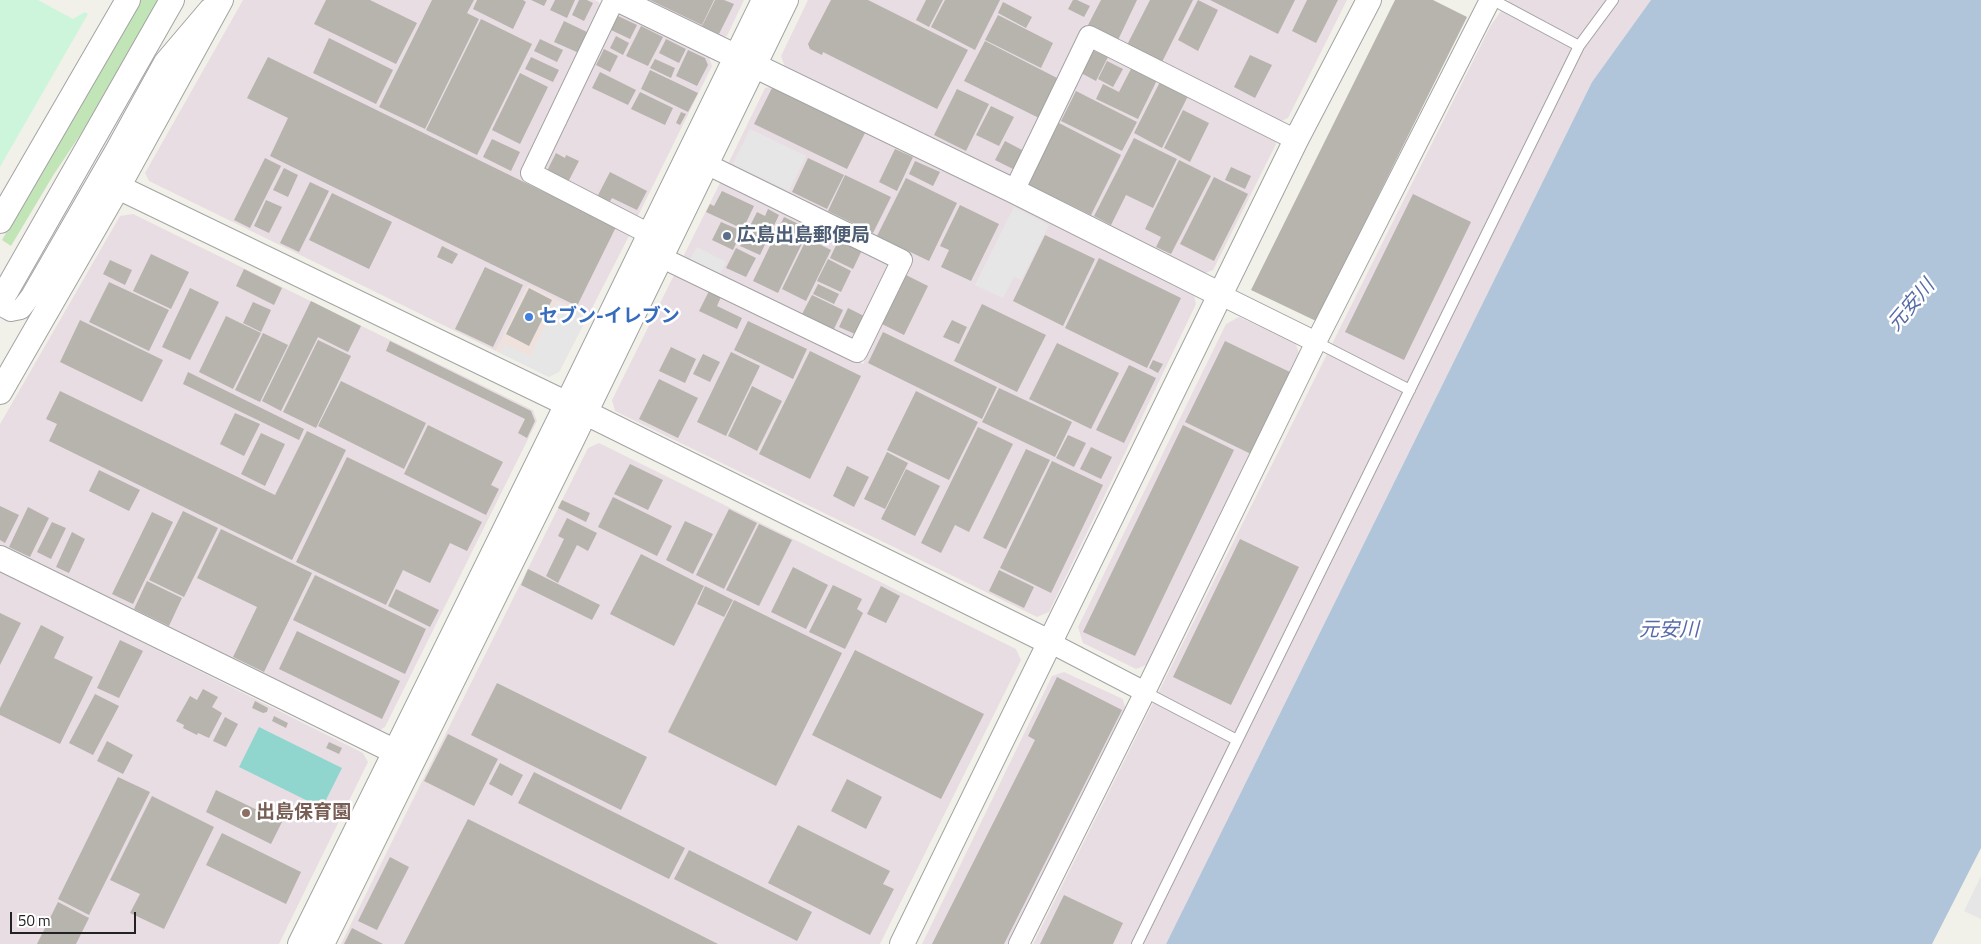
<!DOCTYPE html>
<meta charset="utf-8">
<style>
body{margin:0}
#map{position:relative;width:1981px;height:944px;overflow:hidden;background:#f1f1ea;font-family:"Titillium Web",sans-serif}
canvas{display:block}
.scale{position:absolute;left:10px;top:912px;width:126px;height:22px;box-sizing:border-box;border:2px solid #222;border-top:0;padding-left:6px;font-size:15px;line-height:18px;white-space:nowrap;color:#222;-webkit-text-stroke:4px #fff;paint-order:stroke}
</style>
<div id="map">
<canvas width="1981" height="944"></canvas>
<div class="scale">50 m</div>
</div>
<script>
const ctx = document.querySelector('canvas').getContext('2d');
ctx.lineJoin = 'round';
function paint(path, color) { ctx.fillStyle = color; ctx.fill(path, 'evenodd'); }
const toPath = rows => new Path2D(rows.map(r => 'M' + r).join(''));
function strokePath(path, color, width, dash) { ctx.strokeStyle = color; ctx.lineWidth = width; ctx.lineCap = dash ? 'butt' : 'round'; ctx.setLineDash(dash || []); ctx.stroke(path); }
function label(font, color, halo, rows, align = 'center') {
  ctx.font = font + ' "Titillium Web","Noto Sans JP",sans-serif'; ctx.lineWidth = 5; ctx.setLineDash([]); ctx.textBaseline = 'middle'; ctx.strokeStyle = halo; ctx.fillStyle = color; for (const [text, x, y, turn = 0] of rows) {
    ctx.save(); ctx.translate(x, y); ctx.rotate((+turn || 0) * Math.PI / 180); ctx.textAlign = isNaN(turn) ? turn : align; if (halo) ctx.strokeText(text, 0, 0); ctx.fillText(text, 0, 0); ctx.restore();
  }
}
paint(toPath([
 [528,285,588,316,559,372,549,377,496,351]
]), '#efe2dc');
paint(toPath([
 [243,0,594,0,599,2,602,11,522,176,631,232,588,316,528,285,496,351,149,181,145,173],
 [641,0,744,0,727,36,719,38],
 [808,0,1347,0,1288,118,1279,122,1088,28,1018,171,1007,177,785,67,781,56],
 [1509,0,1651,0,1592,82,1166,944,1033,944,1491,25],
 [618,13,709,57,712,66,636,220,548,174,543,164],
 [1098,48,1274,133,1276,144,1213,270,1203,274,1029,189,1026,180,1090,49],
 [774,86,1194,294,1196,304,1049,612,1037,617,615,411,612,400,676,271,863,364,913,257,727,166,765,88],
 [722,179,890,261,893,269,850,343,682,259],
 [133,214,533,410,537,421,385,727,377,732,0,547,0,424,120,216],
 [1239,317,1295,342,1299,353,1149,664,1136,669,1083,643,1078,627,1226,324],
 [599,443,1016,649,1021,660,880,944,341,944,588,448],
 [0,571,363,753,368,762,279,944,0,944],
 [1064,672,1123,699,1126,711,1011,944,922,944,1052,676]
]), '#e9dde4');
paint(toPath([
 [140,0,158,0,86,126,54,174,11,246,2,240]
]), '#c1e5b6');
paint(toPath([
 [0,0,38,0,73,19,85,12,88,14,0,167]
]), '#cdf5db');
paint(toPath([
 [259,727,342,768,322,808,239,767]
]), '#91d6ce');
paint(toPath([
 [750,129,806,156,789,191,733,164],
 [1014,207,1049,225,1021,280,1014,277,1003,298,975,285],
 [697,247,726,262,719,276,689,261],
 [557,302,587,317,559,372,549,377,500,353,504,344,530,356],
 [1981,876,1981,919,1964,911]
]), '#e6e6e6');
paint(toPath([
 [1651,0,1981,0,1981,848,1932,944,1166,944,1592,82]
]), '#b0c5d9');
paint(toPath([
 [326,0,370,0,417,23,396,64,314,24],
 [432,0,474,0,467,13,479,19,425,129,379,107],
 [477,0,523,0,526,2,513,29,473,9],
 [531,0,547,0,544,6],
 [555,0,575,0,567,18,550,10],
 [579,0,587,0,593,3,584,21,572,15],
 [650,0,714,0,702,25],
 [715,0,724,0,734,4,719,34,702,26],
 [831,0,868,0,968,50,937,109,823,52,822,55,810,49,808,44],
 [926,0,943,0,929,27,916,20],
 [945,0,1000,0,975,50,931,27],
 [1073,0,1077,0,1090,6,1084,17,1068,9],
 [1101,0,1137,0,1118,40,1088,25],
 [1150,0,1193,0,1162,62,1127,45],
 [1198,0,1218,10,1198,51,1178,40],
 [1210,0,1295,0,1278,34],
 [1307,0,1338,0,1316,43,1292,31],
 [1395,0,1433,0,1467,17,1316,321,1251,290],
 [1003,2,1032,17,1026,28,998,13],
 [998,15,1053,43,1041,68,985,40],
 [618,16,637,25,630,39,611,30],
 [481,19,532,44,477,155,426,130],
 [564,21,589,33,579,53,554,42],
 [641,26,663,37,648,66,626,56],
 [616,36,629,43,623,55,610,48],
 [329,38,393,70,376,104,313,73],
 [540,39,563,50,557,62,534,51],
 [666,39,686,49,679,63,659,53],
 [985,41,1059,79,1039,118,964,81],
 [604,49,618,56,610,72,596,65],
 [688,50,705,58,708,65,697,86,676,76],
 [1092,50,1108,57,1096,81,1081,73],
 [1250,55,1272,65,1255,98,1234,87],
 [268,57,616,227,577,306,270,156,288,118,247,98],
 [531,57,559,70,553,82,525,69],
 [655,59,675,68,671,78,650,68],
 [1107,61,1123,69,1113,87,1098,79],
 [1132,67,1157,80,1138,119,1096,99,1103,84,1119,92],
 [650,70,698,93,688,112,641,89],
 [600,72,636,90,628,105,592,88],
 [520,73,548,87,520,144,492,130],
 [1161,80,1189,94,1162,148,1134,133],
 [772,88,865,133,847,169,754,124],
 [957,89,989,104,966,151,934,135],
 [1076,91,1137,122,1122,151,1061,121],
 [640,92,673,108,665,125,631,109],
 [991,106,1014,117,999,146,976,135],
 [1183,110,1209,123,1190,162,1164,148],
 [681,112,686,114,680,125,676,123],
 [1059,123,1121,155,1091,215,1028,184],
 [1134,138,1177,159,1153,208,1126,195,1111,225,1094,216],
 [492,139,520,152,511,171,483,157],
 [1005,141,1024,151,1015,170,995,160],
 [895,149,913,157,897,191,879,182],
 [556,153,565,158,566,155,579,161,567,184,546,173],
 [265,158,281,166,250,228,234,220],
 [808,158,844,175,827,209,792,192],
 [1179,160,1211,176,1171,254,1156,247,1161,237,1145,229],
 [915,161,940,172,933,186,909,174],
 [1231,167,1251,176,1245,189,1225,180],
 [284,168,298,175,288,197,273,190],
 [610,172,647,191,637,210,612,198,609,203,597,197],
 [845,175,891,197,873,233,828,211],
 [1214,177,1248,194,1214,261,1180,244],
 [906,178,957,203,929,261,877,236],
 [310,182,329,191,299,252,280,243],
 [722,191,754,206,743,229,706,212,710,204,714,206],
 [332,193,392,222,369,269,309,240],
 [1413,194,1471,222,1404,360,1345,332],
 [266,200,282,207,269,233,254,226],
 [960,205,999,224,971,281,941,267,949,250,940,246],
 [768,209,779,215,760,255,740,246,757,212,765,216],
 [784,217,809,229,778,293,753,281],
 [721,222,742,231,733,250,712,240],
 [1045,235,1095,259,1063,326,1013,301],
 [807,238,831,250,806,301,782,289],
 [839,239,862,250,853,269,830,258],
 [442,246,458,254,452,264,437,257],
 [736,248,756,258,746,277,726,268],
 [151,254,189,272,171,309,133,291],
 [1099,258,1181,298,1147,368,1065,328],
 [828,259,851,271,841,292,817,281],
 [110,260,132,270,125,285,103,274],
 [485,267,523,285,493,347,455,329],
 [244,269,282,288,274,305,236,286],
 [906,275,928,286,904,335,882,324],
 [109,282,169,310,149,351,89,322],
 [818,284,839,294,834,304,813,294],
 [190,288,219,302,190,360,162,347],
 [529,288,552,300,529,346,506,334],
 [709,291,721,297,717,306,742,318,737,329,699,311],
 [812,295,843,310,833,331,801,316],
 [311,301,361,326,348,352,318,337,281,411,262,401],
 [253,302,271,310,261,332,243,323],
 [982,304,1046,335,1017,392,954,361],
 [848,308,864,316,855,334,839,327],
 [226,316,261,333,233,389,199,372],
 [80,320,163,360,142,402,60,362],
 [952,320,967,327,959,344,943,337],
 [748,321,807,349,793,379,734,350],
 [883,332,997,387,982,419,868,363],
 [263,333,288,345,260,402,235,390],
 [318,340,351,356,316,428,283,412],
 [390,341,531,411,535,421,527,438,518,433,525,419,386,351],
 [1225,341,1290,372,1251,454,1185,422],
 [1057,343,1119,373,1091,429,1029,399],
 [671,347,696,359,685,383,659,371],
 [810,351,861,376,810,479,759,454],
 [731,352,760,366,726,436,697,422],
 [703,354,720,362,710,382,693,374],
 [1153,360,1163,364,1158,373,1149,368],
 [1129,365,1156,378,1124,443,1096,430],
 [188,372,304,429,299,440,183,384],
 [659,379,698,398,678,438,639,419],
 [341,381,426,423,404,469,318,426],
 [752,386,782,401,757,451,728,436],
 [999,388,1072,422,1055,457,982,422],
 [60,391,275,495,307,431,346,450,292,560,49,441,57,424,46,419],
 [916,391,978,422,949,480,887,450],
 [235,413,260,424,244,456,220,444],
 [428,425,503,462,491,485,499,489,486,515,404,474],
 [1183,425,1234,450,1135,656,1083,632],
 [978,427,1013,444,969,532,955,525,941,553,921,543],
 [261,433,285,444,265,486,241,474],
 [1068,435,1086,443,1074,467,1056,458],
 [1091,447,1112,457,1101,479,1080,469],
 [1026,449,1050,460,1006,549,983,538],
 [887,452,908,463,885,509,864,499],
 [347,457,482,522,467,551,450,543,430,583,403,570,386,605,296,562],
 [1052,461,1103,485,1051,593,1000,568],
 [630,464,663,480,648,510,614,494],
 [847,466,869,477,854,507,833,496],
 [906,469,940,486,915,536,881,519],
 [99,470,140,490,129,511,89,491],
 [613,497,672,526,657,556,598,527],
 [562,500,590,513,586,522,558,508],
 [0,506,19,515,5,543,0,540],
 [28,507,49,518,30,557,9,547],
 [729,509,757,523,724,589,696,575],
 [183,511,218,528,184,597,149,580],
 [152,512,173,522,133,604,112,594],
 [567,518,597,533,588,551,577,545,558,583,546,576,564,539,558,536],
 [685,521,713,534,693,574,666,560],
 [52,522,66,528,51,559,37,552],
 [759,524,792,540,759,606,726,590],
 [221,529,312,573,264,672,233,657,257,607,197,578],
 [72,532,85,539,69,573,56,567],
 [1240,539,1299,567,1231,705,1173,677],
 [641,554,704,586,674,646,610,614],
 [793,567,828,585,806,629,771,612],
 [528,569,600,605,592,620,521,585],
 [999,570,1034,587,1024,608,989,591],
 [315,575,426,629,405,674,293,620],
 [147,581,182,598,169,626,134,609],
 [833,585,862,599,857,609,863,613,845,649,809,632],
 [705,586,733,600,724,617,697,604],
 [881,586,900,596,886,623,867,614],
 [396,589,439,610,430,627,388,606],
 [734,600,842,653,776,786,668,732],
 [0,613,21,623,0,665],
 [41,625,64,637,54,658,93,677,60,744,0,715,0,708],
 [297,631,400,681,382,719,279,669],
 [120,640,143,651,119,698,97,688],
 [855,650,984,714,941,799,812,735],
 [1057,677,1122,710,1004,944,932,944,1035,740,1028,736],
 [497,683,647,757,621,810,471,735],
 [203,689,218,697,212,707,222,713,209,738,198,733,197,735,183,728,184,725,176,721,190,696,197,700],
 [95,694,119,706,93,755,69,743],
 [255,701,268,708,267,712,263,713,252,708],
 [274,716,288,723,286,728,272,721],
 [225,717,238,724,226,747,213,741],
 [448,734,498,759,474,806,424,781],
 [107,741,133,755,123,774,97,761],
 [329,742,342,748,339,754,326,748],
 [500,763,523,775,512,796,489,784],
 [534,772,685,848,669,879,518,803],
 [118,777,150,792,89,915,58,899],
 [847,779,882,797,866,829,831,811],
 [216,790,282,822,271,844,206,812],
 [152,796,214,827,164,929,130,913,140,894,110,880],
 [468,819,633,901,718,944,404,944],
 [798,825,890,871,883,884,894,889,870,935,768,883],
 [222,833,301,872,286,904,206,865],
 [689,850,812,912,797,941,674,879],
 [390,857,409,867,377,930,358,921],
 [1064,895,1123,923,1113,944,1040,944],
 [58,902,89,918,76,944,37,944],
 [352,928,383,944,344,944]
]), '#b6b4ad');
const service = toPath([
 [1493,0,1579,46],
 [1316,342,1410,390],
 [1145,692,1237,740],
 [1137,944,1579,46,1613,0]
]);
const minor = toPath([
 [614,0,531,173,663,241],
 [1014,191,1089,36,1296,140],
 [648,251,857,352,902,260,692,157],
 [1221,295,1316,342],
 [0,305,11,311,21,309,31,296,116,149,164,62,209,9],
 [1049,642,1145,692],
 [1019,944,1145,692,1316,342,1490,0]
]);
const tertiary = toPath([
 [619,0,1014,191,1221,295],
 [118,187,586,413,1049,642],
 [0,221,128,0],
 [0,302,172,0],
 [0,392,118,187,221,0],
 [0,558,410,759],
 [300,944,567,404,764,0],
 [322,944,572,440,786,0],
 [902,944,1296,140,1369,0]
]);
strokePath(service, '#a3a3a3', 12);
strokePath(minor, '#a3a3a3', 22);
strokePath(tertiary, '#a3a3a3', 26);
strokePath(service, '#fff', 10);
strokePath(minor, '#fff', 20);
strokePath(tertiary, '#fff', 24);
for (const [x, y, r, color] of [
 [727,236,5,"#5c6f8a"],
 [529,317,5,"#3f7fe0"],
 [246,813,5,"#8d6e63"]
]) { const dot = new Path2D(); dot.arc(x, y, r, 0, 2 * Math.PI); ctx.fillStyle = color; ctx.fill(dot); strokePath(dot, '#fff', 2); }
label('bold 19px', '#4e5e75', '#fff', [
 ["広島出島郵便局",737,236]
], 'left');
label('bold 19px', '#366cbe', '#fff', [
 ["セブン-イレブン",539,317]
], 'left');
label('bold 19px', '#785e54', '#fff', [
 ["出島保育園",256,813]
], 'left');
label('italic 20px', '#586ba8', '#fff', [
 ["元安川",1912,306,-50],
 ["元安川",1669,631]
]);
</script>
